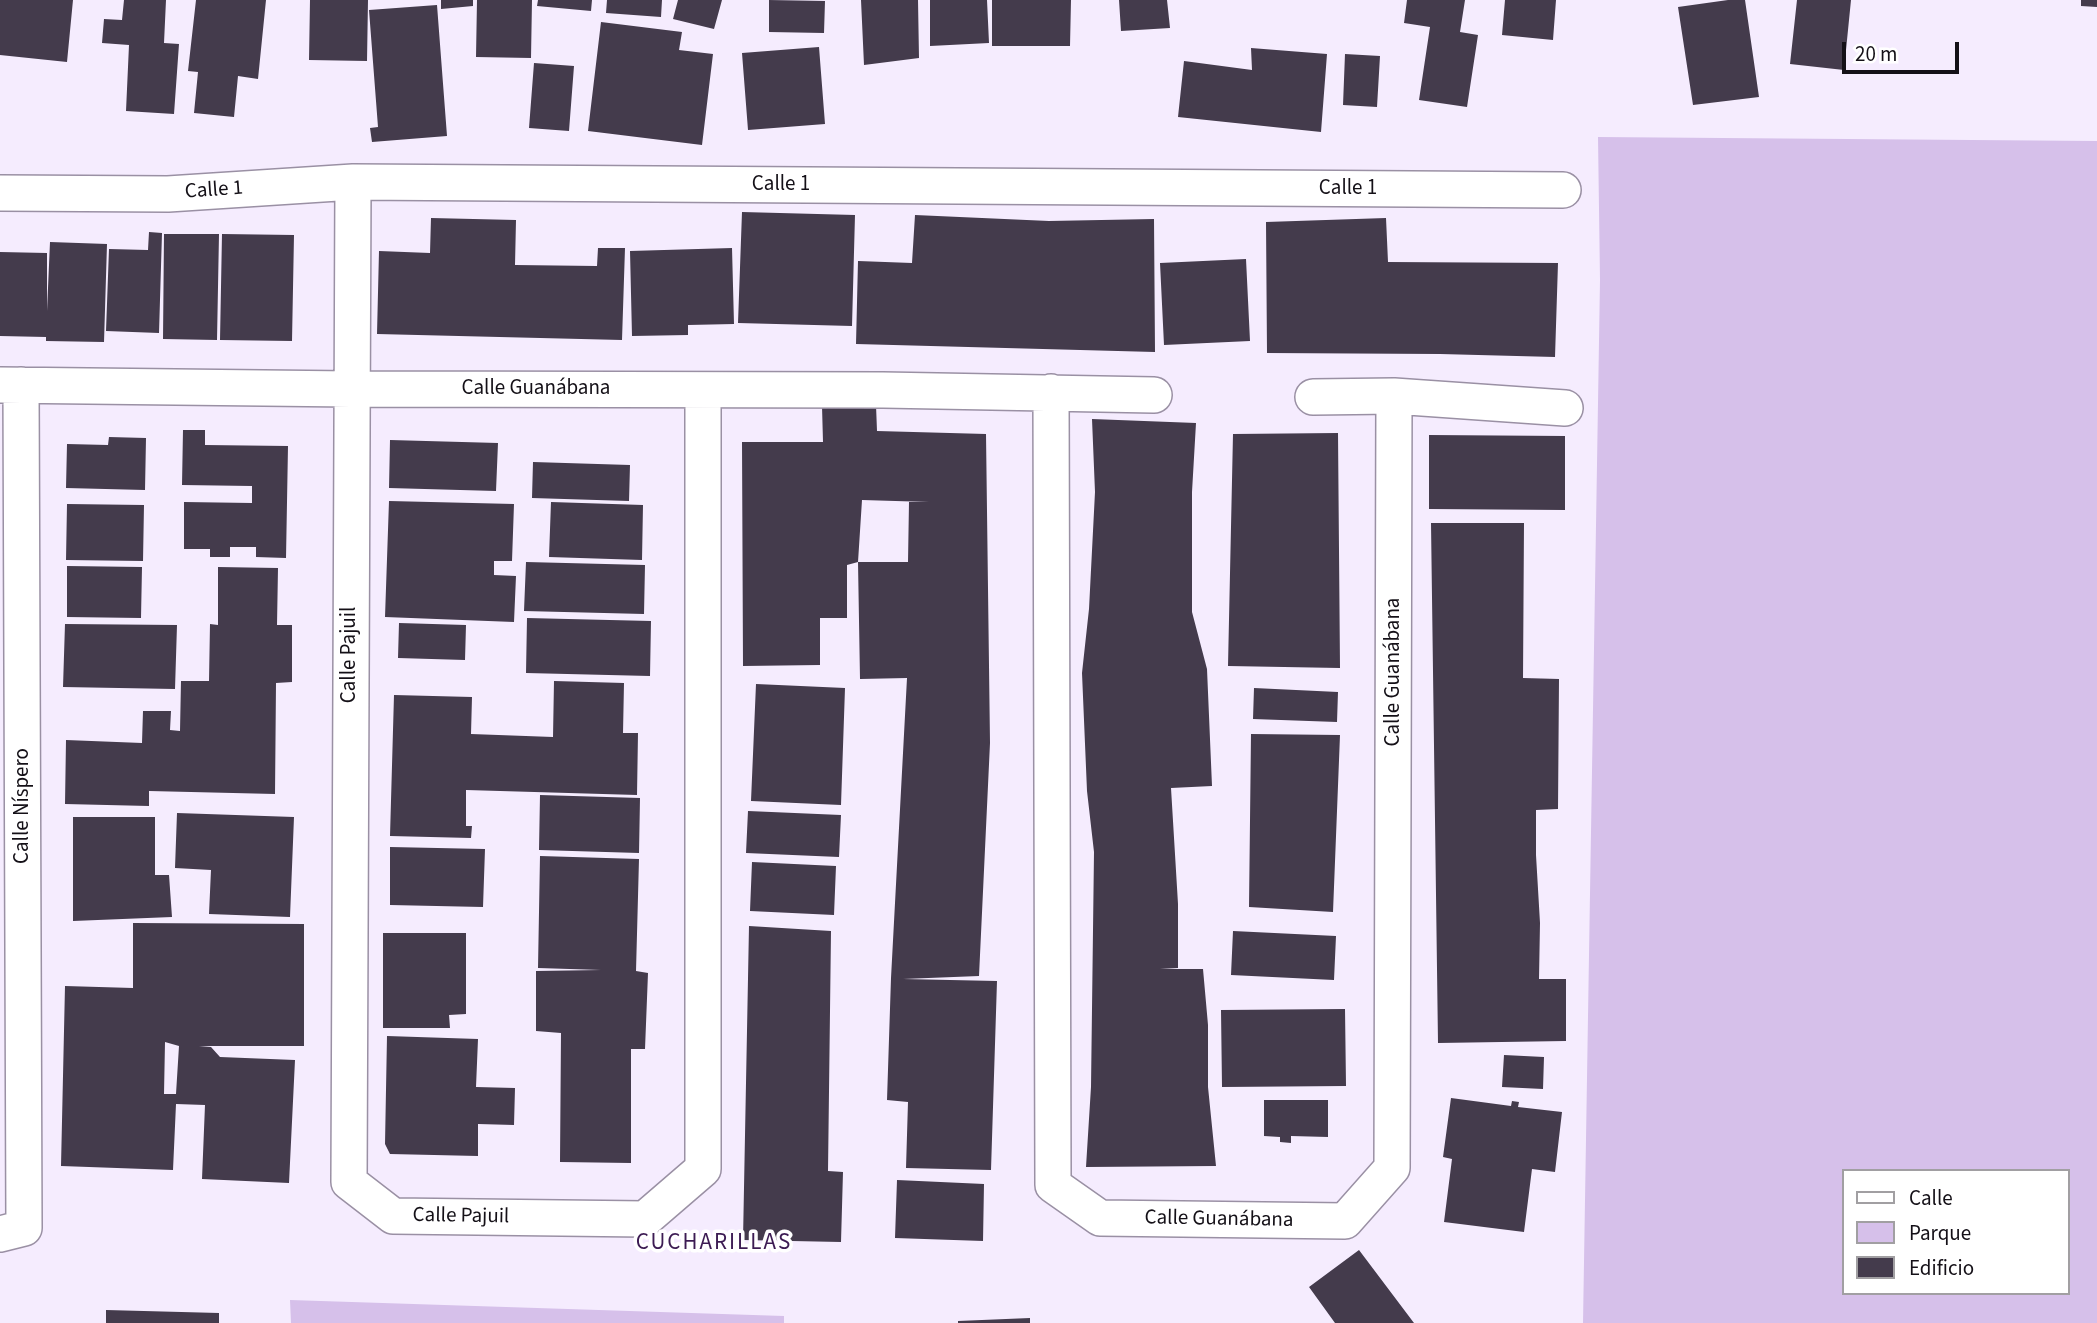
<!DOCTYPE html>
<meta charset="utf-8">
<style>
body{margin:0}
#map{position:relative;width:2097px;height:1323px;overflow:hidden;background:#f5ecfe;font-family:"Source Sans 3",sans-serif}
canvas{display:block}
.legend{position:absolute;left:1842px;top:1169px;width:228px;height:126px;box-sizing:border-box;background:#fff;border:2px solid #a19fa2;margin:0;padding:9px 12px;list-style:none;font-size:21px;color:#141017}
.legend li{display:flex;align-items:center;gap:14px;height:35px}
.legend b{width:35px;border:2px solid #a19fa2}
.scale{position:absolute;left:1842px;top:42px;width:117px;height:32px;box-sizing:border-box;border:4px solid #141017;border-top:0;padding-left:9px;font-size:21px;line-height:24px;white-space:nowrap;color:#141017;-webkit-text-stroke:5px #fff;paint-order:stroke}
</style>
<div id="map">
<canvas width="2097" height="1323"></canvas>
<ul class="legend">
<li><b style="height:9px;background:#fff"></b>Calle</li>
<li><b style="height:19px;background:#d6c0ea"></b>Parque</li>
<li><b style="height:19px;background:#443b4c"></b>Edificio</li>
</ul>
<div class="scale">20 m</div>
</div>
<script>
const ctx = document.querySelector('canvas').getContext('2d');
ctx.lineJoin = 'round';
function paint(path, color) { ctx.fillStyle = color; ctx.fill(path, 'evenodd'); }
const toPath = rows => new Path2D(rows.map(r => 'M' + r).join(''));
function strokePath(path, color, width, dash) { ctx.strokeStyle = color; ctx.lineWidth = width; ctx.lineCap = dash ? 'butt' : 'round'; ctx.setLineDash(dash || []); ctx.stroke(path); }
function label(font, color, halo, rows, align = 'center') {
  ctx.font = font + ' "Source Sans 3",sans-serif'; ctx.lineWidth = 7; ctx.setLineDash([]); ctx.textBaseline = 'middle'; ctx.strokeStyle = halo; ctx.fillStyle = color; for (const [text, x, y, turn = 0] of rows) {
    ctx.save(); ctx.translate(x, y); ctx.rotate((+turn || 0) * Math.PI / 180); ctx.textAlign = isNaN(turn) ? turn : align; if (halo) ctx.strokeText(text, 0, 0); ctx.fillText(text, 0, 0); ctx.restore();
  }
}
paint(toPath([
 [1598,137,2097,141,2097,1323,1583,1323,1600,280],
 [1843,1171,2067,1171,2067,1293,1843,1293],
 [290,1300,784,1316,784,1323,291,1323]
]), '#d6c0ea');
paint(toPath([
 [0,0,73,0,67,62,0,55],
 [124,0,166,0,164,43,179,44,174,114,126,111,129,45,102,43,104,19,122,20],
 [196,0,266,0,258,79,238,76,234,117,194,113,198,72,188,71],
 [310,0,368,0,367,61,309,60],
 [441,0,473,0,473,6,441,9],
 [477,0,532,0,531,58,476,57],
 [538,0,592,0,591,11,537,6],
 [607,0,662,0,661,17,606,13],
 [678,0,722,0,714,29,673,19],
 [769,0,825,1,824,33,769,32],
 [861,0,918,0,919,58,864,65],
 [930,0,987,0,989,43,930,46],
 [992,0,1071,0,1070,46,992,46],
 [1119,0,1167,0,1170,28,1121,31],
 [1407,0,1465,0,1460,32,1478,35,1467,107,1419,100,1430,27,1404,23],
 [1505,0,1556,0,1553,40,1502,35],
 [1728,0,1745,0,1759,97,1693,105,1678,7],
 [1797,0,1851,0,1844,70,1790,64],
 [2081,0,2097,0,2097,7,2081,6],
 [437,5,447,136,372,142,370,128,378,127,369,10],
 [601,22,682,32,679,50,713,54,702,145,588,131],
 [819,47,825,124,748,130,742,53],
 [1251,48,1327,54,1321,132,1178,117,1184,61,1252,70],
 [1345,54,1380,56,1377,107,1343,105],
 [534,63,574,66,569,131,529,128],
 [742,212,855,215,852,326,738,323],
 [915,215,1049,221,1154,219,1155,352,856,344,858,261,912,263],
 [431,218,516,220,515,265,597,266,598,248,625,248,622,340,377,334,379,251,430,253],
 [1386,218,1388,262,1558,263,1555,357,1440,354,1267,353,1266,222],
 [149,232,162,233,159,333,106,331,109,249,148,250],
 [164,234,219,234,217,340,163,339],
 [222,234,294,235,292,341,220,340],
 [50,242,107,244,104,342,46,341,46,337,0,336,0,252,47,253,47,311],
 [732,248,734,324,688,325,688,335,632,336,630,251],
 [1246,259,1250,341,1164,345,1160,263],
 [876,405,877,431,986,434,990,743,979,976,903,979,997,981,991,1170,906,1168,908,1102,887,1100,891,978,907,678,860,679,858,562,908,562,909,502,929,502,862,500,858,562,847,565,847,618,820,618,820,665,743,666,742,442,823,442,822,406],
 [1092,419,1196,423,1192,492,1192,612,1207,669,1212,786,1171,788,1178,904,1178,968,1160,969,1203,969,1208,1025,1208,1087,1216,1166,1086,1167,1091,1087,1094,852,1087,791,1082,673,1089,609,1095,492],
 [183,430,205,430,205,445,288,446,286,558,256,557,256,547,230,547,230,557,210,557,210,549,184,549,184,502,252,503,252,486,182,485],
 [1338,433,1340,668,1228,666,1233,434],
 [1429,435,1565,436,1565,510,1429,509],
 [109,437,146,438,145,490,66,488,67,444,108,445],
 [390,440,498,443,496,491,389,488],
 [533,462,630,465,629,501,532,498],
 [389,501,514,504,512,561,494,561,494,575,516,576,514,622,385,617],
 [551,502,643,505,642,560,549,557],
 [67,504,144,505,143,561,66,560],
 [1431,523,1524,523,1523,678,1559,679,1558,809,1536,810,1536,855,1540,923,1539,979,1566,979,1566,1041,1438,1043],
 [526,562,645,565,644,614,524,611],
 [67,566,142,567,141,618,67,617],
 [218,567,278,568,277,625,292,625,292,682,276,683,275,794,149,791,149,806,65,804,66,740,142,743,143,711,171,711,170,730,180,731,181,681,209,681,210,624,218,625],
 [527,618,651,621,650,676,526,673],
 [399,623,466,625,465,660,398,658],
 [65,624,177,625,175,689,63,687],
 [554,681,624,683,623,733,638,733,637,795,466,790,466,826,472,826,471,838,390,836,394,695,472,697,471,734,553,737],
 [756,684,845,688,841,805,751,801],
 [1254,688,1338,692,1337,722,1253,719],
 [1251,734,1340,735,1333,912,1249,907],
 [540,795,640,798,639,853,539,850],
 [748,811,841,815,839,857,746,853],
 [177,813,294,817,290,917,209,914,211,870,175,868],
 [73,817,155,817,155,875,169,875,172,917,73,921],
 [390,847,485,849,483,907,390,905],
 [540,856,639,859,636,971,648,973,645,1049,631,1049,631,1163,560,1162,561,1033,536,1031,536,971,601,970,538,968],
 [752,862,836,866,834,915,750,911],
 [133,923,304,924,304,1046,199,1046,211,1047,220,1057,295,1060,289,1183,202,1179,205,1105,176,1104,173,1170,61,1166,65,986,133,988],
 [165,1042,179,1046,176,1094,164,1094],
 [749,926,831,931,828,1171,843,1172,841,1242,743,1240],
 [1233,931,1336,936,1334,980,1231,975],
 [383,933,466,933,466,1014,449,1015,450,1028,383,1028],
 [1345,1009,1346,1086,1222,1087,1221,1010],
 [387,1036,478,1039,476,1087,515,1088,514,1125,478,1124,478,1156,390,1154,385,1144],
 [1504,1055,1544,1057,1543,1089,1502,1087],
 [1451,1098,1511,1106,1512,1101,1519,1102,1518,1107,1562,1112,1555,1172,1532,1169,1524,1232,1444,1222,1452,1159,1443,1157],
 [1264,1100,1328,1100,1328,1137,1291,1136,1291,1143,1280,1142,1280,1137,1264,1136],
 [897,1180,984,1184,983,1241,895,1238],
 [1359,1250,1414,1323,1335,1323,1309,1287],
 [106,1310,219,1313,219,1323,106,1323],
 [1030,1318,1030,1323,958,1323,958,1321]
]), '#443b4c');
const street = toPath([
 [353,182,349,1182,393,1216,645,1219,703,1169,703,390],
 [0,193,168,194,353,182,1563,190],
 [0,385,351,389,883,390,1154,395],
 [1051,392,1053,1185,1100,1218,1345,1221,1392,1168,1394,396],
 [1313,397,1394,396,1565,408],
 [0,1234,24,1228,21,385]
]);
strokePath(street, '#9a90a4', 38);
strokePath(street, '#fff', 35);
label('21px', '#141017', '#fff', [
 ["Calle 1",781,185],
 ["Calle 1",1348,189],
 ["Calle 1",214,191,-4],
 ["Calle Guanábana",536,389],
 ["Calle Pajuil",350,655,-90],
 ["Calle Guanábana",1394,672,-90],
 ["Calle Níspero",23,806,-90],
 ["Calle Pajuil",461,1217,1],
 ["Calle Guanábana",1219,1220,1]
]);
ctx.letterSpacing = '2px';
label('23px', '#3c1b53', '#fff', [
 ["CUCHARILLAS",714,1244]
]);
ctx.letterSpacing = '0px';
</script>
